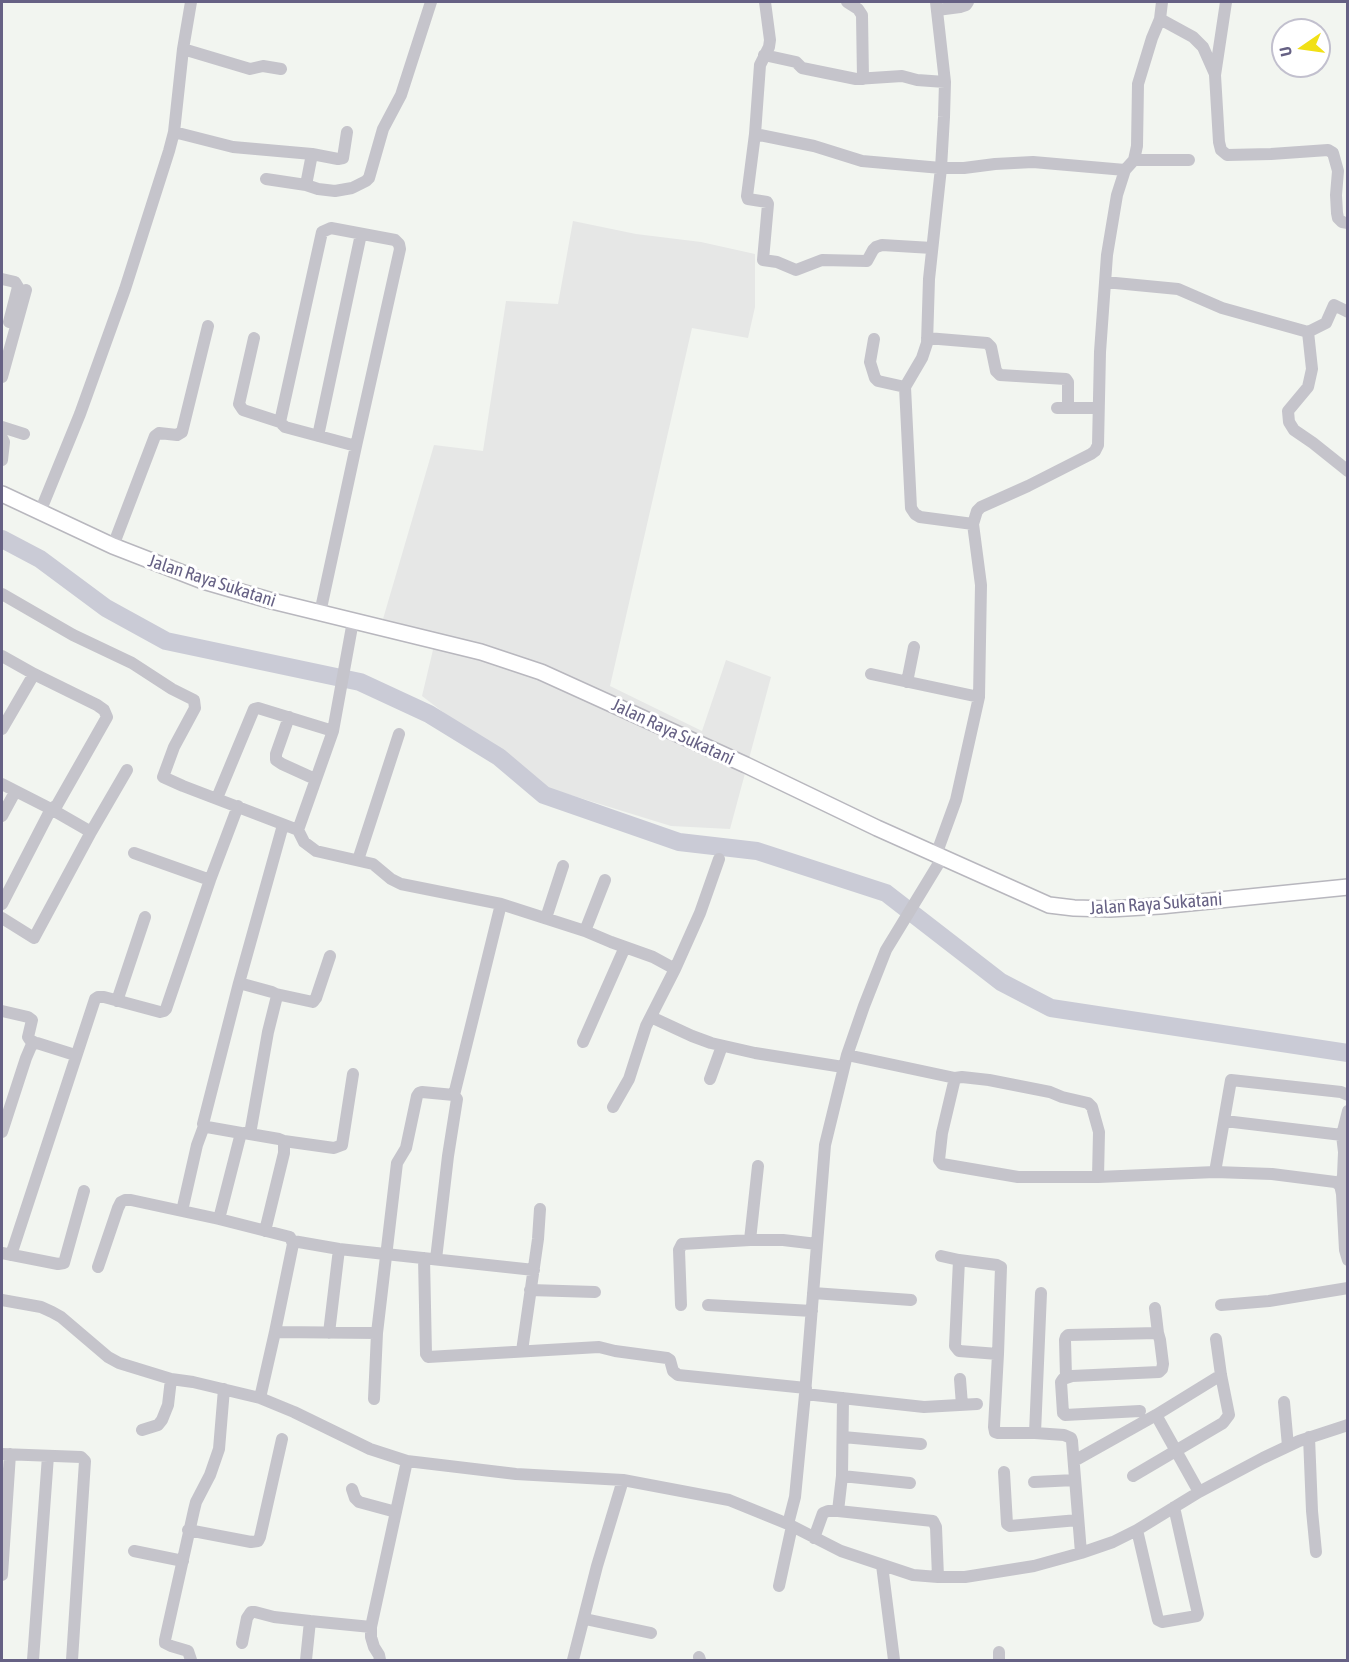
<!DOCTYPE html>
<style>
body{margin:0}
#map{position:relative;width:1349px;height:1662px;overflow:hidden;background:#f2f5f0;font-family:"Asap Condensed",sans-serif}
canvas{display:block}
.frame{position:absolute;inset:0;border:3px solid #666184;pointer-events:none}
.north{position:absolute;left:1271px;top:18px;width:60px;height:60px;box-sizing:border-box;background:#fff;border:2px solid #c2c0ce;border-radius:50%;rotate:257deg;font-size:16px;font-weight:700;line-height:24px;text-align:center;color:#666184}
.north::after{content:'';display:block;margin:auto;width:21px;height:27px;background:#f1e015;clip-path:polygon(50% 0,100% 100%,50% 72%,0 100%)}
</style>
<div id="map">
<canvas width="1349" height="1662"></canvas>
<div class="frame"></div>
<div class="north">U</div>
</div>
<script>
const ctx = document.querySelector('canvas').getContext('2d');
ctx.lineJoin = 'round';
function paint(path, color) { ctx.fillStyle = color; ctx.fill(path, 'evenodd'); }
const toPath = rows => new Path2D(rows.map(r => 'M' + r).join(''));
function strokePath(path, color, width, dash) { ctx.strokeStyle = color; ctx.lineWidth = width; ctx.lineCap = dash ? 'butt' : 'round'; ctx.setLineDash(dash || []); ctx.stroke(path); }
function label(font, color, halo, rows, align = 'center') {
  ctx.font = font + ' "Asap Condensed",sans-serif'; ctx.lineWidth = 6; ctx.setLineDash([]); ctx.textBaseline = 'middle'; ctx.strokeStyle = halo; ctx.fillStyle = color; for (const [text, x, y, turn = 0] of rows) {
    ctx.save(); ctx.translate(x, y); ctx.rotate((+turn || 0) * Math.PI / 180); ctx.textAlign = isNaN(turn) ? turn : align; if (halo) ctx.strokeText(text, 0, 0); ctx.fillText(text, 0, 0); ctx.restore();
  }
}
paint(toPath([
 [573,221,636,234,701,242,755,254,755,307,748,338,692,328,610,686,702,731,726,660,771,677,730,829,671,826,538,785,422,696,437,633,383,619,434,445,483,451,506,301,558,304]
]), '#e6e7e6');
strokePath(toPath([
 [2,539,40,559,106,608,166,641,360,682,429,714,499,757,544,795,679,842,757,851,886,893,1001,982,1051,1008,1348,1053]
]), '#cacbd6', 18);
const major = toPath([
 [2,494,113,546,203,581,272,601,481,652,541,672,746,765,877,828,1049,905,1074,908,1110,909,1160,906,1348,887]
]);
strokePath(major, '#b8b7be', 18);
strokePath(toPath([
 [847,2,858,9,862,15,863,79],
 [936,2,945,82,944,117,941,168,929,279,927,343,922,358,905,387,911,508,915,514,920,517,973,524],
 [1226,2,1215,75,1219,142,1221,150,1227,155,1271,154,1328,150,1333,153,1338,171,1336,195,1337,213,1338,218,1342,222,1348,223],
 [937,10,960,7,966,5,968,2],
 [1160,19,1193,37,1203,47,1215,74],
 [183,49,250,69,263,66,281,69],
 [764,55,796,62,802,68,856,79,902,76,917,80,945,82],
 [174,132,233,147,312,154],
 [755,134,760,65,769,47,770,40,765,2],
 [1134,160,1189,160],
 [266,179,306,185,318,189,335,191,352,188,366,181,369,178,383,129,401,95,431,2],
 [306,185,312,154,338,159,343,158,347,132],
 [932,248,882,245,876,247,873,250,867,261,822,260,796,270,777,262,763,260,768,204,767,202,748,199,747,196,755,134,814,146,862,161,941,168,964,168,995,164,1033,162,1125,170],
 [2,279,15,282,18,287,9,322],
 [1105,282,1178,289,1222,308,1308,332],
 [1348,312,1334,305,1326,323,1308,332,1312,369,1308,387,1288,411,1289,422,1294,430,1313,443,1348,471],
 [254,338,239,404,243,410,280,422],
 [927,338,987,343,991,347,996,371,1000,375,1066,379,1068,382,1068,408],
 [874,339,870,362,875,378,878,381,905,387],
 [2,377,26,290],
 [1057,408,1098,408],
 [2,427,24,434],
 [318,436,361,234],
 [2,438,4,442,2,460],
 [40,512,80,414,125,289,169,151,174,132,183,49,191,2],
 [113,546,155,436,159,433,177,435,182,432,208,326],
 [2,594,73,635,132,663,172,689,194,700,195,708,174,747,163,777,183,786,298,830,304,842,316,851,373,864,391,879,401,884,501,904,585,931,611,942,653,957,675,969,646,1026,629,1079,613,1107],
 [320,613,356,446,400,249,399,244,395,240,331,228,322,232,280,422,285,427,356,446],
 [2,656,34,674,97,705,104,710,107,717,57,805,51,809,2,784],
 [871,674,979,697],
 [907,682,914,647],
 [289,717,276,754,276,760,282,764,315,779],
 [2,729,34,674],
 [217,798,254,709,258,708,333,731],
 [2,816,15,792],
 [298,830,333,731,353,621],
 [134,853,210,880],
 [936,855,956,800,979,697,981,585,973,524,977,511,981,507,1028,486,1091,454,1095,451,1098,445,1100,352,1107,255,1117,195,1125,170,1134,160,1137,146,1138,84,1152,38,1160,19,1162,2],
 [358,860,399,734],
 [2,904,51,809,91,832,127,770],
 [2,918,34,938,91,832],
 [546,918,563,866],
 [585,931,605,880],
 [675,969,700,913,719,859],
 [276,994,313,1002,316,998,330,956],
 [117,1001,145,917],
 [2,1011,28,1017,32,1020,28,1037,30,1040,36,1043],
 [651,1017,692,1036,711,1043,755,1053,843,1067],
 [583,1042,625,947],
 [847,1055,955,1078,942,1133,939,1160,942,1164,1018,1177,1098,1177,1215,1172,1272,1174,1335,1182,1340,1185,1342,1194,1345,1250,1348,1260],
 [955,1078,962,1077,989,1080,1050,1092,1062,1097,1088,1103,1092,1107,1099,1132,1098,1177],
 [710,1079,722,1046],
 [454,1095,501,904],
 [1225,1121,1342,1135],
 [2,1132,26,1058,32,1044,37,1043,75,1055],
 [244,1133,279,1139,284,1141,284,1153,265,1231],
 [250,1134,268,1032,277,996,276,994,272,992,239,983,283,825],
 [284,1141,334,1148,342,1145,353,1074],
 [1215,1172,1231,1080,1341,1092,1348,1095],
 [1340,1185,1343,1176,1344,1152,1342,1135,1348,1111],
 [182,1211,197,1145,204,1126],
 [219,1219,241,1133,207,1127,203,1124,239,983],
 [750,1240,758,1166],
 [293,1241,339,1249,534,1270],
 [2,1253,58,1264,64,1263,84,1191],
 [11,1255,95,999,98,997,104,997,160,1012,164,1011,166,1009,210,880,238,806],
 [941,1256,959,1260,997,1265,1001,1267,998,1354],
 [424,1258,426,1354,428,1357,599,1347,615,1351,667,1358,670,1360,673,1371,678,1375,806,1388],
 [959,1260,955,1346,959,1351,998,1354,994,1427,995,1432,998,1433,1035,1433,1064,1435,1071,1438,1072,1441,1081,1553],
 [98,1267,118,1208,121,1202,125,1200,131,1200,219,1219,290,1237,293,1244,275,1332,260,1398],
 [530,1290,595,1292],
 [813,1293,911,1300],
 [2,1300,41,1307,52,1312,61,1317,108,1357,119,1363,171,1379,193,1382,260,1398,294,1412,370,1449,407,1461,516,1474,623,1480,729,1500,788,1524,841,1551,913,1575,938,1577,965,1577,1034,1566,1081,1553,1113,1542,1137,1530,1199,1492,1263,1458,1299,1441,1348,1425],
 [681,1305,679,1250,682,1244,750,1240,783,1240,817,1244],
 [708,1305,812,1311],
 [1221,1305,1269,1301,1348,1288],
 [1155,1308,1158,1333],
 [275,1332,377,1333,397,1163,406,1148,417,1096,419,1093,422,1092,454,1095,457,1099,448,1156,436,1259],
 [329,1333,339,1249],
 [522,1351,538,1239,540,1209],
 [1066,1377,1065,1340,1066,1337,1068,1335,1158,1333,1160,1340,1163,1364,1162,1369,1159,1372,1072,1376,1063,1379,1061,1382,1063,1413,1065,1415,1140,1411],
 [960,1379,962,1405],
 [805,1394,924,1407,977,1404],
 [374,1399,377,1333],
 [1284,1402,1288,1446],
 [1156,1415,1199,1492],
 [142,1430,158,1425,162,1420,168,1405,171,1379],
 [1035,1433,1041,1293],
 [843,1437,921,1444],
 [1309,1437,1312,1511,1316,1552],
 [2,1454,81,1457,85,1461,72,1660],
 [1074,1461,1156,1415,1221,1375],
 [1004,1472,1007,1524,1010,1526,1078,1520],
 [842,1476,910,1483],
 [1133,1476,1223,1423,1229,1415,1221,1375,1216,1339],
 [1034,1482,1075,1480],
 [352,1489,355,1498,359,1502,396,1512],
 [838,1511,933,1521,936,1527,938,1577],
 [788,1524,795,1497,805,1394,825,1145,847,1055,864,1006,886,950,942,858],
 [188,1530,251,1542,258,1541,260,1537,282,1439],
 [1137,1530,1158,1620,1162,1622,1197,1616,1198,1614,1174,1507],
 [814,1538,823,1513,828,1511,838,1511,842,1476,843,1398],
 [134,1551,183,1561],
 [882,1565,894,1660],
 [2,1575,10,1454],
 [779,1586,792,1526],
 [585,1619,651,1633],
 [242,1643,247,1618,251,1612,255,1612,274,1617,310,1621],
 [999,1652,999,1660],
 [699,1657,700,1660],
 [33,1660,48,1456],
 [191,1660,188,1651,171,1646,165,1643,165,1640,194,1510,196,1502,210,1475,219,1449,224,1389],
 [306,1660,310,1621,371,1627],
 [380,1660,379,1655,374,1647,371,1637,371,1627,407,1461],
 [573,1660,597,1566,623,1480]
]), '#c5c4cb', 12);
strokePath(major, '#fff', 15);
label('18px', '#666184', '#fff', [
 ["Jalan Raya Sukatani",212,581,18],
 ["Jalan Raya Sukatani",673,732,25],
 ["Jalan Raya Sukatani",1156,904,-4]
]);
</script>
